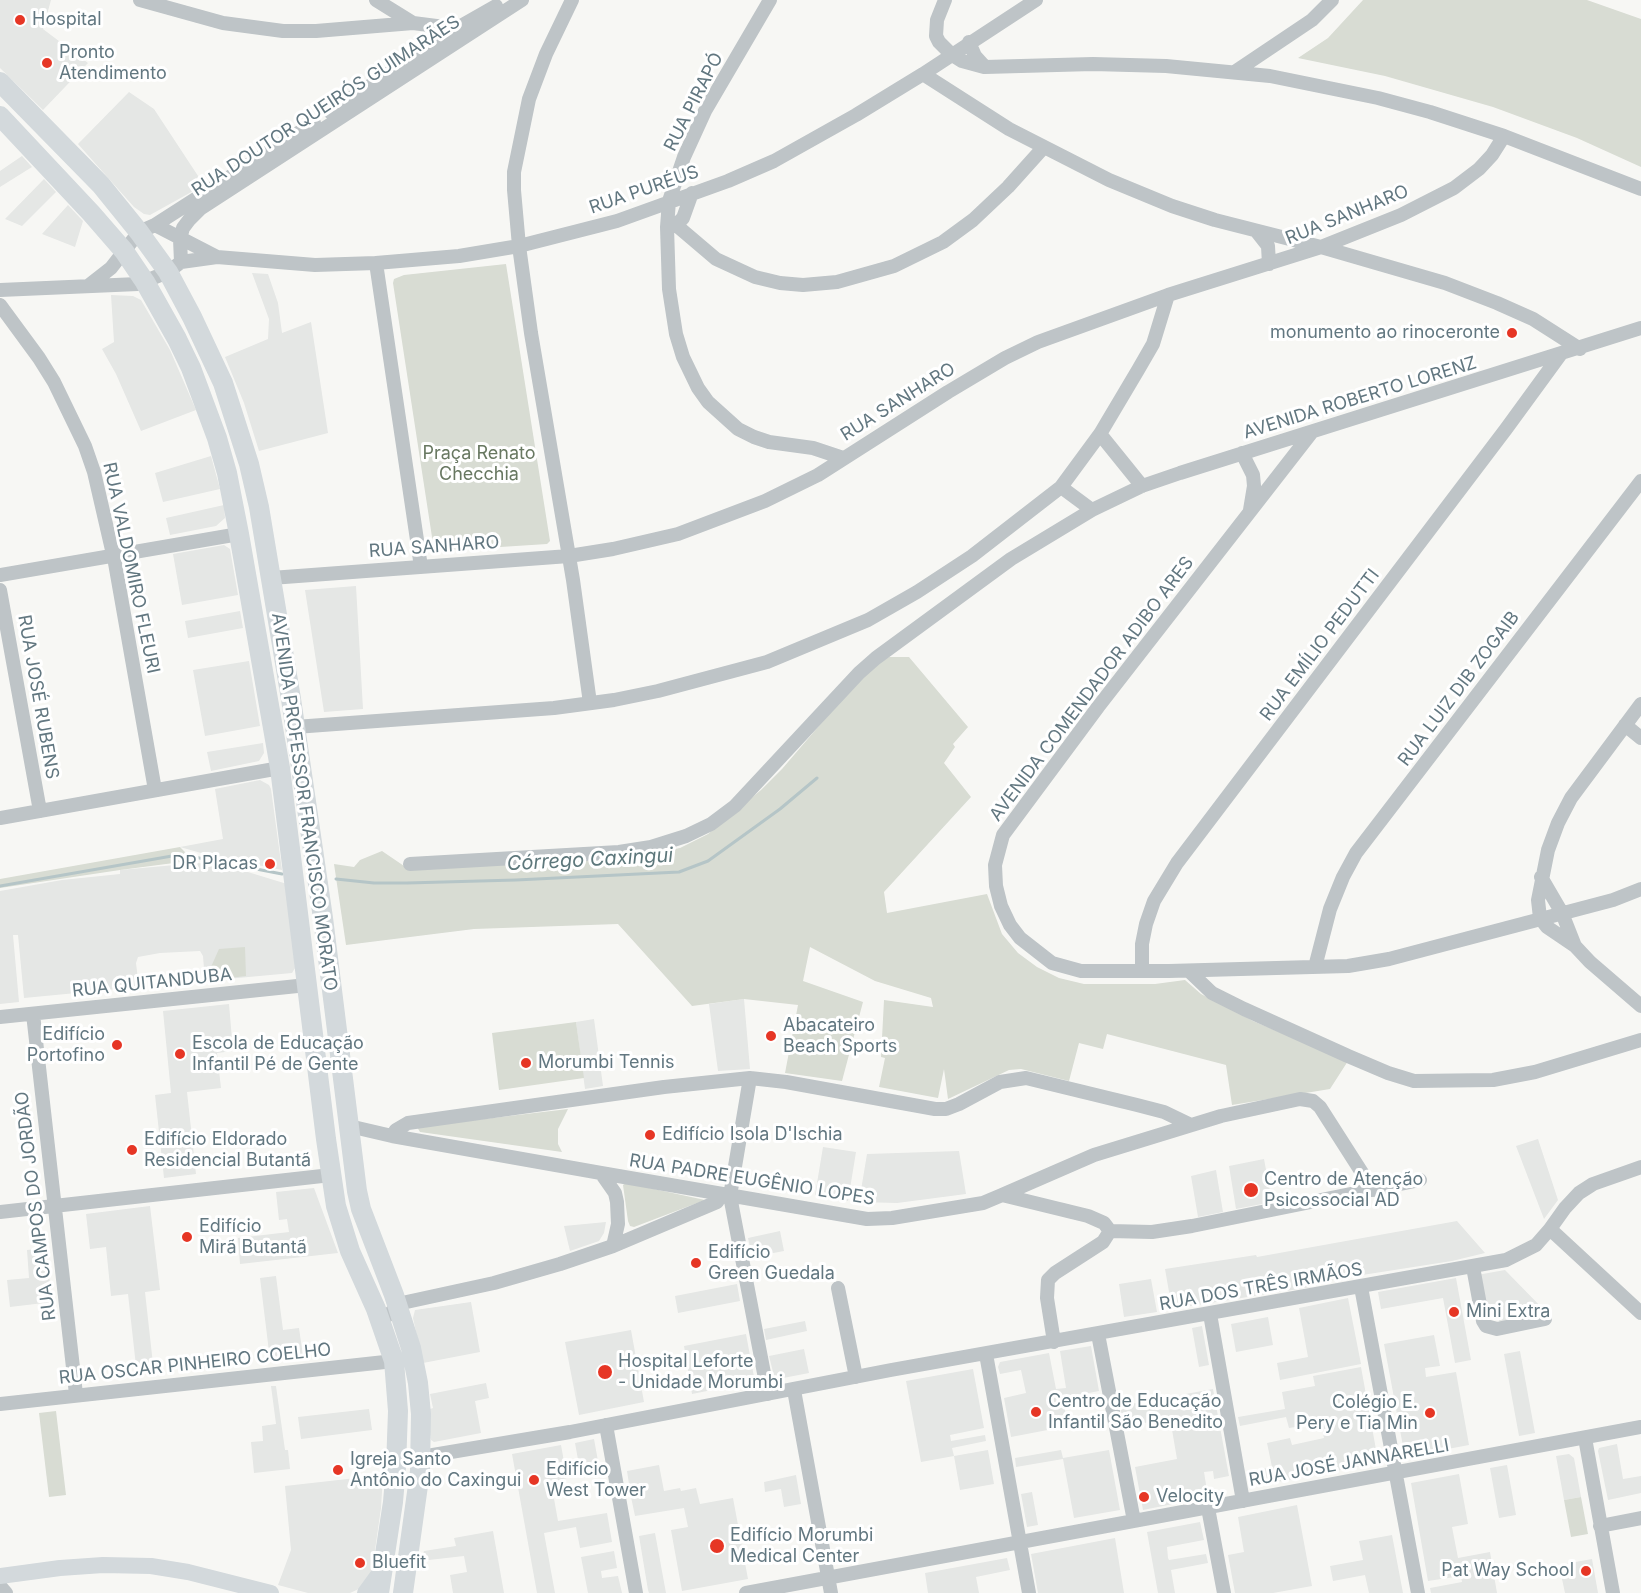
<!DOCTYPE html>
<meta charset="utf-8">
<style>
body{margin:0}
canvas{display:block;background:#f7f7f4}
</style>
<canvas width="1641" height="1593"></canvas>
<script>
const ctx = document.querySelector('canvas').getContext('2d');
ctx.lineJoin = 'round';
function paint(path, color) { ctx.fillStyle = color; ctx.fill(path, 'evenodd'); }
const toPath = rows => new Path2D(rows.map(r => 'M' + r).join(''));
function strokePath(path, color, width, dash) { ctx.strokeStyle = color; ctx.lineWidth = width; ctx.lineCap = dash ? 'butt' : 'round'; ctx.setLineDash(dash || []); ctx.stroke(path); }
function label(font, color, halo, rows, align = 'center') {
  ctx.font = font + ' Inter,sans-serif'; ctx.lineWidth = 6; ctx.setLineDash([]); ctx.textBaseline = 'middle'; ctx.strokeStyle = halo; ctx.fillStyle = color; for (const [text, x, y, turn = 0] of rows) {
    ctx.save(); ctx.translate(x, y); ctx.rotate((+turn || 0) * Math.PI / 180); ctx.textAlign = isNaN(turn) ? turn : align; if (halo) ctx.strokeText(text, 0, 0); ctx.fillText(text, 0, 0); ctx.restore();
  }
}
paint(toPath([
 [0,0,51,0,43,29,88,63,43,110,0,68],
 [129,92,154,109,204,185,150,215,144,214,134,207,78,144],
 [22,156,32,167,0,187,0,171],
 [44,179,56,192,22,226,5,219],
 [68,205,83,221,75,247,42,234],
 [252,273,268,274,278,303,282,333,311,322,328,433,259,451,244,403,225,357,268,339,269,319],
 [111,295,133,296,141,300,170,350,196,410,141,431,116,374,102,349,114,342],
 [211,456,220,489,163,502,155,473],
 [224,505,225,518,216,526,170,535,166,518],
 [224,545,230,549,238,595,182,605,173,554],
 [356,586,363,709,324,712,305,590],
 [240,611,243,628,188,638,185,621],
 [249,661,260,726,205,736,193,670],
 [263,743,264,753,259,761,211,771,207,752],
 [260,780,269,785,271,789,282,870,208,855,180,847,223,839,215,789],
 [197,863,225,865,287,884,295,968,292,973,205,981,203,956,200,951,160,953,138,957,136,963,139,987,24,998,18,935,13,935,19,1002,0,1004,0,891,62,880,120,874,120,870],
 [744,999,750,1069,718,1071,709,1004],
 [229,1004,233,1051,217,1053,221,1088,187,1092,196,1174,164,1178,155,1095,171,1093,163,1011],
 [594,1019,603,1086,585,1089,576,1022],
 [1538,1139,1558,1200,1544,1219,1516,1146],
 [823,1147,856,1152,848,1201,815,1195],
 [959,1151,966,1194,897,1203,859,1202,867,1154],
 [1264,1159,1272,1202,1236,1209,1229,1166],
 [1216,1170,1223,1212,1198,1217,1191,1176],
 [314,1188,338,1253,240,1264,238,1238,289,1232,287,1219,279,1220,276,1192],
 [150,1206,160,1290,145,1292,154,1373,137,1375,128,1294,111,1296,106,1247,90,1249,86,1214],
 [1457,1221,1485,1253,1452,1261,1343,1278,1311,1285,1311,1287,1172,1309,1165,1269,1256,1255,1257,1257],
 [606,1222,604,1233,599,1241,570,1251,564,1226],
 [780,1231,784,1251,752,1257,748,1238],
 [46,1248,52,1302,10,1307,7,1280,29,1278,27,1250],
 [1505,1270,1548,1314,1500,1324,1495,1304,1483,1306,1477,1275],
 [276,1276,283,1330,299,1328,303,1356,270,1360,260,1278],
 [1456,1278,1471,1360,1455,1363,1443,1298,1381,1309,1378,1292],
 [1151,1279,1157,1312,1124,1317,1119,1284],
 [737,1284,740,1301,678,1313,675,1296],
 [1348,1298,1361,1364,1280,1380,1277,1363,1308,1357,1299,1308],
 [471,1302,480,1352,423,1363,413,1318,415,1310],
 [1268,1317,1273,1345,1236,1352,1231,1324],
 [805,1321,807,1331,766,1340,764,1329],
 [1202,1326,1209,1365,1199,1367,1192,1328],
 [631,1330,644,1402,579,1415,565,1342],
 [746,1334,754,1377,752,1382,692,1394,684,1346],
 [1434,1335,1440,1366,1425,1368,1426,1377,1456,1372,1469,1445,1405,1457,1384,1344],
 [1091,1346,1099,1391,1063,1398,1066,1416,1056,1418,1058,1428,1011,1437,1004,1398,1026,1393,1021,1370,1000,1374,998,1367,1000,1362,1049,1353,1056,1389,1066,1388,1060,1351],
 [804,1349,809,1373,778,1379,774,1376,769,1356],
 [1520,1351,1535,1433,1519,1436,1504,1354],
 [1361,1367,1377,1455,1372,1464,1251,1487,1248,1472,1272,1467,1267,1443,1290,1438,1292,1445,1324,1438,1321,1423,1289,1428,1286,1417,1240,1426,1238,1417,1285,1409,1282,1392,1315,1386,1313,1376],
 [973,1369,984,1428,950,1435,951,1441,985,1435,986,1441,952,1448,954,1456,988,1450,994,1484,960,1490,954,1456,921,1462,906,1381],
 [486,1383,489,1398,475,1401,481,1433,434,1442,431,1440,427,1410,433,1408,430,1394],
 [271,1386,276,1386,285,1450,288,1450,290,1469,254,1473,251,1442,263,1441,262,1426,276,1424],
 [1213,1389,1229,1476,1214,1479,1213,1471,1204,1472,1208,1497,1143,1510,1135,1467,1177,1459,1170,1418,1124,1427,1120,1406],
 [369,1409,372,1430,301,1439,298,1417],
 [594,1439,600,1472,581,1476,575,1443],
 [1617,1444,1623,1479,1641,1476,1641,1493,1608,1500,1598,1451,1599,1448],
 [561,1445,567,1478,551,1482,558,1521,607,1513,612,1542,580,1548,576,1527,544,1533,555,1593,537,1593,512,1454],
 [1061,1450,1063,1458,1109,1450,1120,1510,1074,1518,1063,1459,1016,1467,1015,1458],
 [1569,1454,1574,1458,1581,1497,1564,1500,1556,1456],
 [659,1465,664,1491,680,1488,681,1491,696,1488,700,1504,733,1498,748,1579,682,1591,671,1530,688,1527,684,1508,635,1516,631,1497,627,1471],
 [1507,1465,1516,1515,1499,1518,1490,1468],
 [1459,1474,1468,1524,1452,1527,1458,1558,1490,1552,1497,1593,1431,1593,1430,1588,1462,1582,1461,1576,1428,1581,1411,1483],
 [383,1475,381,1508,371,1578,363,1587,350,1593,308,1593,278,1585,291,1550,285,1486],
 [796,1475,801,1504,784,1507,781,1489,765,1492,764,1482],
 [1032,1492,1038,1525,1027,1527,1021,1494],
 [1297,1505,1312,1586,1273,1593,1235,1593,1228,1555,1244,1552,1238,1517],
 [1200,1522,1204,1540,1167,1547,1168,1558,1169,1560,1206,1554,1208,1563,1171,1570,1175,1593,1158,1593,1147,1532],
 [493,1531,504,1593,453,1593,450,1575,467,1572,464,1556,420,1561,424,1551,456,1546,454,1538],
 [655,1533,666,1593,649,1593,648,1590,639,1536],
 [1392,1535,1403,1593,1369,1593,1365,1575,1333,1581,1330,1566,1363,1560,1359,1541],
 [1115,1538,1124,1593,1038,1593,1031,1554],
 [614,1551,617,1568,601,1571,602,1578,618,1576,622,1593,588,1593,581,1557],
 [1007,1558,1010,1570,976,1577,979,1593,928,1593,925,1573],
 [1592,1559,1598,1593,1565,1593,1559,1565]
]), '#e5e7e5');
paint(toPath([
 [1363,0,1587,0,1641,19,1641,167,1577,138,1493,107,1385,76,1298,58,1328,38],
 [506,264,550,541,547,544,438,551,435,548,432,537,393,283,394,279,404,275],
 [889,657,909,657,968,727,953,744,955,747,944,763,971,797,884,892,887,913,987,894,1002,934,1018,953,1037,967,1059,978,1084,984,1155,984,1185,980,1201,994,1253,1021,1348,1061,1330,1089,1232,1105,1226,1065,1107,1034,1103,1049,1079,1043,1069,1081,1021,1069,1009,1070,948,1099,944,1069,938,1098,879,1087,885,1058,881,1057,884,1000,933,1007,931,998,875,981,810,947,803,981,863,1002,842,1081,785,1073,798,1005,744,999,692,1006,618,924,474,929,346,945,334,864,354,867,360,860,382,851,407,868,621,857,652,854,680,848,708,834,761,790,782,769,867,670],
 [180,847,189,856,189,861,120,870,0,888,0,879],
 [245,947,246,976,212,980,211,967,219,949],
 [576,1022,584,1078,499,1090,492,1033],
 [568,1109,558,1129,558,1144,562,1152,420,1132,417,1127],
 [626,1183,705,1200,634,1227,630,1226,628,1221,623,1185],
 [56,1411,66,1495,49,1497,39,1413],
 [1581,1497,1588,1534,1571,1537,1564,1500]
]), '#d8dcd3');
strokePath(toPath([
 [336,879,374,883,407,883,516,880,679,872,708,861,780,809,817,778],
 [0,886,172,856,189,856,282,874]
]), '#b5c5c7', 3);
strokePath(toPath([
 [140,0,223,23,283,31,316,31,413,23,460,29],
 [376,0,413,23],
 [572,0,546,54,529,99,514,172,514,190,519,246,531,333,573,580,590,703],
 [770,0,705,111,684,157,669,201,667,227,669,289,676,334,683,357,698,388,708,402,738,429,754,437,769,442,813,448,843,458],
 [945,0,937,20,936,36,939,42,951,54,962,61,984,67],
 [969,42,975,56,985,67,1093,64,1166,66,1270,76,1378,98,1430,112,1504,136,1641,189],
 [1236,71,1312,20,1332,0],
 [923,74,1009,129,1109,180,1172,206,1215,220,1321,247,1445,283,1497,303,1533,319,1580,349],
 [330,112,459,27,496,6],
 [155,225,314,123],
 [676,225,716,259,755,277,780,283,803,285,837,282,894,266,943,242,973,220,1008,187,1043,148],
 [669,227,676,225,683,218,692,193],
 [1257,232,1268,246,1269,264],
 [181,262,180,239,183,228,189,220,200,209,522,0],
 [376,263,421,567],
 [88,286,111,268,139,232,155,225,217,257],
 [0,290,138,284,168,272,181,262,217,257,315,265,376,263,459,256,519,246,617,221,728,181,774,161,856,115,923,74,1036,0],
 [0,305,39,358,54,382,85,446,94,472,115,563,155,790],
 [1312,432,1098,707,1003,835,995,865,996,886,1001,906,1010,925,1020,938,1052,963,1081,971,1169,971,1348,966,1389,959,1613,900,1641,889],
 [1100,434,1142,486],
 [1242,453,1253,475,1254,486,1250,510],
 [1061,487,1092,510],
 [0,575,239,534],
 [271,578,569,556,613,549,678,534,765,501,818,475,948,392,1005,358,1038,342,1168,295,1321,247,1401,215,1454,188,1479,169,1492,155,1504,136],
 [0,590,40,811],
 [1641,704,1571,798,1558,823,1548,850,1538,900,1540,918,1547,927,1575,946,1590,962,1641,1006],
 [1625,725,1641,738],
 [295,727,554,708,614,700,658,691,767,662,868,620,917,592,972,556,1061,487,1100,434,1138,370,1153,344,1168,295],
 [0,818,280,768],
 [410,864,619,852,651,847,686,836,711,824,735,806,859,673,876,658,1011,559,1092,510,1142,486,1180,473,1641,328],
 [1541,877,1562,913,1575,946],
 [1315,967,1330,909,1343,877,1356,853,1641,481],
 [1142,971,1142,944,1146,924,1154,901,1177,863,1506,429,1560,355],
 [1189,971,1212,993,1244,1009,1348,1056,1388,1073,1414,1081,1493,1080,1535,1072,1641,1040],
 [33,1014,76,1394],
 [0,1017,307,985],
 [750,1078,730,1196,768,1394],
 [349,1126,392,1136,601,1173,867,1219,892,1218,983,1203,1002,1195,1088,1216,1104,1223,1110,1231,1103,1242,1055,1273,1048,1280,1047,1298,1054,1342],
 [392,1136,396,1130,408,1123,664,1087,750,1078,786,1082,935,1109,946,1109,959,1104,1000,1082,1026,1078,1137,1105,1164,1112,1191,1125],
 [601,1173,615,1193,617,1202,618,1224,613,1246],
 [1002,1195,1094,1155,1221,1116,1300,1099,1313,1101,1320,1107,1373,1190],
 [0,1212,331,1175],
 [1550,1229,1641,1313],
 [1110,1231,1152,1232,1192,1226,1420,1180],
 [1473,1267,1483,1321,1486,1326,1497,1329,1545,1319],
 [1361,1287,1418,1593],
 [838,1288,856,1377],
 [1210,1314,1243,1501],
 [381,1321,402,1303,494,1283,560,1264,613,1246,717,1202,722,1194],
 [1098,1334,1134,1521],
 [986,1354,1029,1593],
 [794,1390,831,1593],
 [0,1404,394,1361],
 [606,1425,636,1593],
 [1585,1438,1613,1593],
 [421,1457,570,1432,891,1370,1506,1260,1536,1245,1550,1229,1565,1208,1579,1193,1593,1184,1641,1167],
 [1208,1508,1224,1593],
 [1600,1526,1641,1518],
 [0,1586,6,1593],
 [746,1593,1641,1427]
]), '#bec4c7', 14);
strokePath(toPath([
 [0,1576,60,1568,103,1565,151,1566,188,1572,271,1593],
 [365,1593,381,1571]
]), '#d3d9dc', 16);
strokePath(toPath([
 [0,82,101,185,139,232,168,272,192,317,223,383,249,464,259,507,291,699,323,918,357,1191,361,1209,394,1295,411,1348,418,1383,421,1414,420,1471,403,1593],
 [0,116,91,213,124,251,145,282,177,339,191,368,217,438,227,473,239,534,280,768,326,1139,336,1206,350,1251,376,1309,394,1361,398,1411,396,1467,393,1502,379,1593]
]), '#d3d9dc', 20);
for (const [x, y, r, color] of [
 [20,20,6,"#e63625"],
 [47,63,6,"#e63625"],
 [1512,333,6,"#e63625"],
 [270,864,6,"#e63625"],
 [771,1036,6,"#e63625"],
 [117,1045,6,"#e63625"],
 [180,1054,6,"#e63625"],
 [526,1063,6,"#e63625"],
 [650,1135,6,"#e63625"],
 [132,1150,6,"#e63625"],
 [1251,1190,8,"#e63625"],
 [187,1237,6,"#e63625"],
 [696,1263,6,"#e63625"],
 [1454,1312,6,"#e63625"],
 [605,1372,8,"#e63625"],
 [1036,1412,6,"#e63625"],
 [1430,1413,6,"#e63625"],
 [338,1470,6,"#e63625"],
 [534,1480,6,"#e63625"],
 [1144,1497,6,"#e63625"],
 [717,1546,8,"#e63625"],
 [360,1563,6,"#e63625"],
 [1586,1571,6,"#e63625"]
]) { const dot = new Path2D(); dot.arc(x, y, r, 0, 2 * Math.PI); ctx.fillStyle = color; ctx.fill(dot); strokePath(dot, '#fff', 2); }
label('18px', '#627780', '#fff', [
 ["Hospital",32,20],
 ["Pronto",59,53],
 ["Atendimento",59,74],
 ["monumento ao rinoceronte",1500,333,"right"],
 ["DR Placas",258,864,"right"],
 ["Abacateiro",783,1026],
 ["Beach Sports",783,1047],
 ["Edifício",105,1035,"right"],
 ["Portofino",105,1056,"right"],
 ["Escola de Educação",192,1044],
 ["Infantil Pé de Gente",192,1065],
 ["Morumbi Tennis",538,1063],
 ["Edifício Isola D'Ischia",662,1135],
 ["Edifício Eldorado",144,1140],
 ["Residencial Butantã",144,1161],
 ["Centro de Atenção",1264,1180],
 ["Psicossocial AD",1264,1201],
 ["Edifício",199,1227],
 ["Mirã Butantã",199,1248],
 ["Edifício",708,1253],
 ["Green Guedala",708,1274],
 ["Mini Extra",1466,1312],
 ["Hospital Leforte",618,1362],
 ["- Unidade Morumbi",618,1383],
 ["Centro de Educação",1048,1402],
 ["Infantil São Benedito",1048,1423],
 ["Colégio E.",1418,1403,"right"],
 ["Pery e Tia Min",1418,1424,"right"],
 ["Igreja Santo",350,1460],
 ["Antônio do Caxingui",350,1481],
 ["Edifício",546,1470],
 ["West Tower",546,1491],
 ["Velocity",1156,1497],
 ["Edifício Morumbi",730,1536],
 ["Medical Center",730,1557],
 ["Bluefit",372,1563],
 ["Pat Way School",1574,1571,"right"]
], 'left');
label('18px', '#627780', '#fff', [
 ["RUA PIRAPÓ",694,102,-63],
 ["RUA DOUTOR QUEIRÓS GUIMARÃES",326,106,-33],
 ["RUA PURÉUS",644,190,-19],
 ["RUA SANHARO",1347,215,-22],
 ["AVENIDA ROBERTO LORENZ",1360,398,-17],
 ["RUA SANHARO",898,402,-32],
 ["RUA SANHARO",434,547,-4],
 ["RUA VALDOMIRO FLEURI",131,568,78],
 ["RUA EMÍLIO PEDUTTI",1320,645,-53],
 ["AVENIDA COMENDADOR ADIBO ARES",1092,689,-53],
 ["RUA LUIZ DIB ZOGAIB",1459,689,-53],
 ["RUA JOSÉ RUBENS",38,697,80],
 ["AVENIDA PROFESSOR FRANCISCO MORATO",304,802,82],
 ["RUA QUITANDUBA",152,983,-6],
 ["RUA PADRE EUGÊNIO LOPES",752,1180,9],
 ["RUA CAMPOS DO JORDÃO",36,1206,-97],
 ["RUA DOS TRÊS IRMÃOS",1261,1287,-10],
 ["RUA OSCAR PINHEIRO COELHO",195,1364,-6],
 ["RUA JOSÉ JANNARELLI",1349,1463,-10]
]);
label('18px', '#687861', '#fff', [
 ["Praça Renato",479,454],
 ["Checchia",479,475]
]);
label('italic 20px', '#5d777b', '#fff', [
 ["Córrego Caxingui",590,860,-3]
]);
</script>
